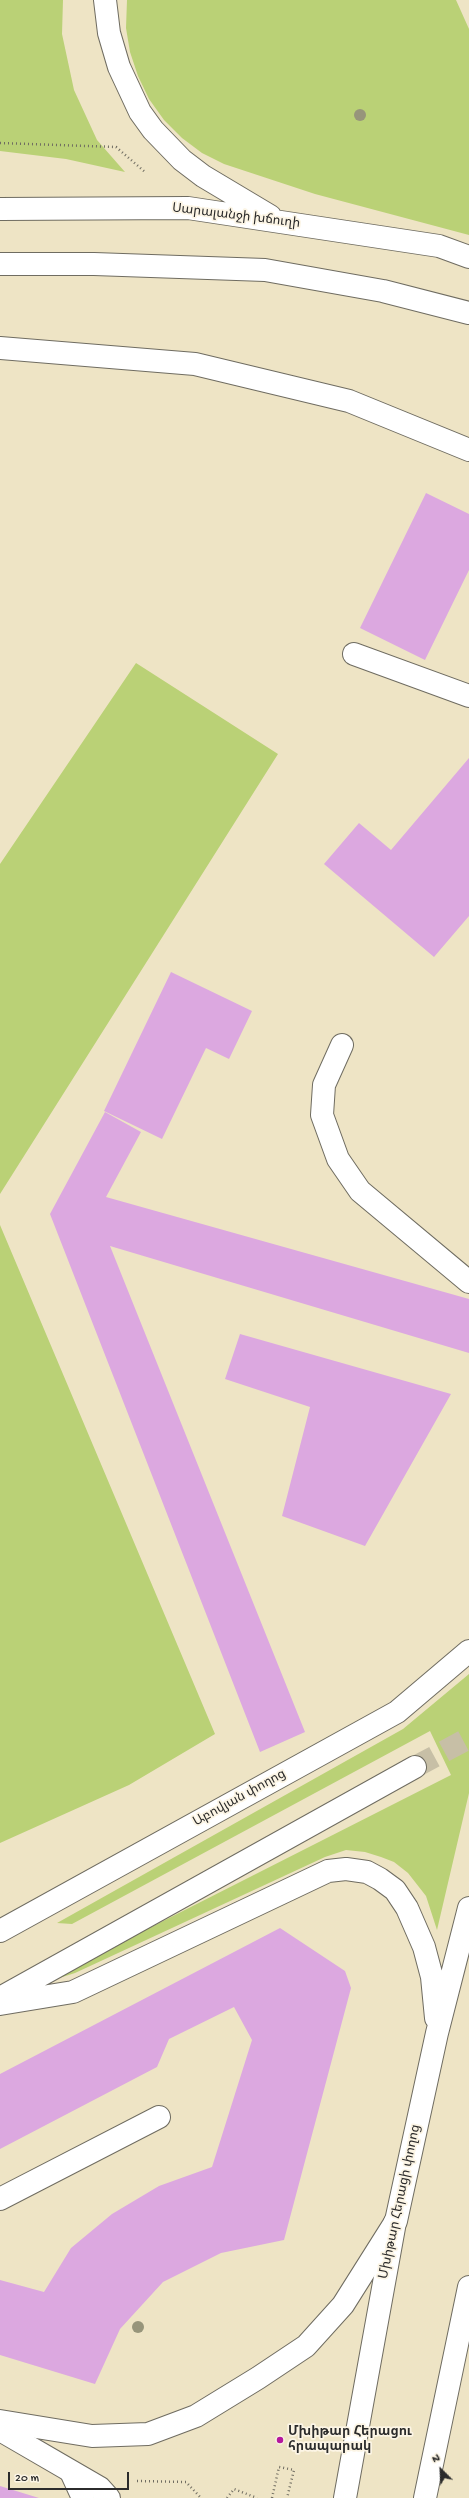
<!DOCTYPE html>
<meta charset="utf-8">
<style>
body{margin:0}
#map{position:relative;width:469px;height:2498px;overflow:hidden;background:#eee4c5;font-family:"Gochi Hand",sans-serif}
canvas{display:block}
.north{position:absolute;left:421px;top:2450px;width:40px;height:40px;-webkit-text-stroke:3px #fcf5e5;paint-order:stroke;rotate:336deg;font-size:11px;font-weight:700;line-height:16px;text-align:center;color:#2b2b2b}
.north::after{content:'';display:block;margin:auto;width:14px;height:18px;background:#2b2b2b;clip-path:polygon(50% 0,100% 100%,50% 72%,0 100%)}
.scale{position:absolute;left:8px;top:2472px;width:121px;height:18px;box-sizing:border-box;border:2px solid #2b2b2b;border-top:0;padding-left:5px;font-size:12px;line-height:14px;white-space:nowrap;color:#2b2b2b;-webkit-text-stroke:3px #fcf5e5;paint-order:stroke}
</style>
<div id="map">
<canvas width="469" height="2498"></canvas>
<div class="north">N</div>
<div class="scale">20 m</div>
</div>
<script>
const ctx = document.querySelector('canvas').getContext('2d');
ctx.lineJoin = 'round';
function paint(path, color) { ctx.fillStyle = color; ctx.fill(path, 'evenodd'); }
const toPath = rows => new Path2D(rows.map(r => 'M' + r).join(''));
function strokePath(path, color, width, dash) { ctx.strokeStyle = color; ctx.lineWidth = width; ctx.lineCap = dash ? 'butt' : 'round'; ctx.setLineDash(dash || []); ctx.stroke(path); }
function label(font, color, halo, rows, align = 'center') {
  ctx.font = font + ' "Gochi Hand","Noto Sans Armenian",sans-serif'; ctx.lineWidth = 3.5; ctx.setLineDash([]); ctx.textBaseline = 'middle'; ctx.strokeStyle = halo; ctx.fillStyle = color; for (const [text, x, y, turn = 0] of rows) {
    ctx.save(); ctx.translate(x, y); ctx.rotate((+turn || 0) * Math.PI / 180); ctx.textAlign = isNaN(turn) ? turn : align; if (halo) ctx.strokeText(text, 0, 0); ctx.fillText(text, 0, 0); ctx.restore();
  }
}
paint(toPath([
 [0,0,63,0,62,34,74,90,97,140,125,172,66,159,0,151],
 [127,0,456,0,469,29,469,235,315,194,224,164,202,153,182,138,164,120,149,99,138,76,130,52,126,28],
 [136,663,278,754,0,1194,0,864],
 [0,1225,215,1734,129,1785,0,1843],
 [469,1674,469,1793,437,1930,426,1896,408,1873,394,1862,381,1857,365,1852,346,1850,325,1857,75,1973,37,1985,451,1775,430,1731,72,1924,57,1923,403,1729]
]), '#bad176');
paint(toPath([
 [426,493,469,514,469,570,425,660,360,628],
 [469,758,469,916,434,957,324,864,359,823,391,850],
 [171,972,252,1011,229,1059,206,1048,162,1139,104,1111],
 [105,1112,141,1132,106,1197,469,1299,469,1353,110,1246,305,1732,260,1752,50,1214],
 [240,1334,451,1394,365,1546,282,1516,310,1407,225,1379],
 [280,1928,345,1971,351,1988,284,2240,221,2253,163,2282,120,2329,95,2384,0,2355,0,2280,44,2292,71,2248,112,2214,159,2186,212,2167,252,2040,234,2007,169,2039,157,2067,0,2149,0,2074],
 [0,2486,39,2498,0,2498]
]), '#dca8e0');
strokePath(toPath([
 [415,1767,469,1738]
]), '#c7bfa6', 22, [22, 11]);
const lane = toPath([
 [354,654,469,696],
 [342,1045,324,1085,322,1115,338,1159,360,1191,469,1282],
 [0,2199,159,2117],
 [71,2472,83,2498]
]);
const primary = toPath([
 [105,0,109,33,119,67,140,112,153,130,182,160,203,176,270,216],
 [0,209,188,208,439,246,469,257],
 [0,264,94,264,265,270,383,291,469,313],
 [0,348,195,364,349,401,469,450],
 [0,1931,397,1712,469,1651],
 [0,2430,100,2488,109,2498],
 [345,2498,395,2222],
 [425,2498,469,2287]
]);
const highway = toPath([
 [0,1998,415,1767],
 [0,2004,73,1992,328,1871,346,1869,367,1872,380,1879,395,1890,407,1908,424,1947,432,1977,436,2018],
 [0,2421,92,2436,148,2434,196,2416,258,2378,306,2346,343,2305,396,2221,437,2033,469,1908]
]);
strokePath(lane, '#6f6c61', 24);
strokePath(primary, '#6f6c61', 24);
strokePath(highway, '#6f6c61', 24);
strokePath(toPath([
 [0,143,116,147,145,172],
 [137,2481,186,2482,201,2498],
 [227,2498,234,2489,257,2498],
 [272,2498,279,2467,294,2470,287,2498]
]), '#6f6c61', 2.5, [1, 3]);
strokePath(lane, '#fff', 22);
strokePath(primary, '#fff', 22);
strokePath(highway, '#fff', 22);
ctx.fillStyle = '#97957b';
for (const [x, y] of [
 [360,115],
 [138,2327]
]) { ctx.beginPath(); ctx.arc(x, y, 6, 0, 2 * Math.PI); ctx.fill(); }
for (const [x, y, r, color] of [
 [280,2440,4,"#b5179e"]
]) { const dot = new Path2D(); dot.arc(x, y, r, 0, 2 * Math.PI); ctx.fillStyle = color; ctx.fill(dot); strokePath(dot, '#fcf5e5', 1.5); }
label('13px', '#2b2b2b', '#fcf5e5', [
 ["Սարալանջի խճուղի",236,217,7],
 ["Աբովյան փողոց",240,1799,-29],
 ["Մխիթար Հերացի փողոց",401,2202,-78]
]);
label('bold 13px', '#2b2b2b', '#fcf5e5', [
 ["Մխիթար Հերացու",288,2433],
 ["հրապարակ",288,2448]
], 'left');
</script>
